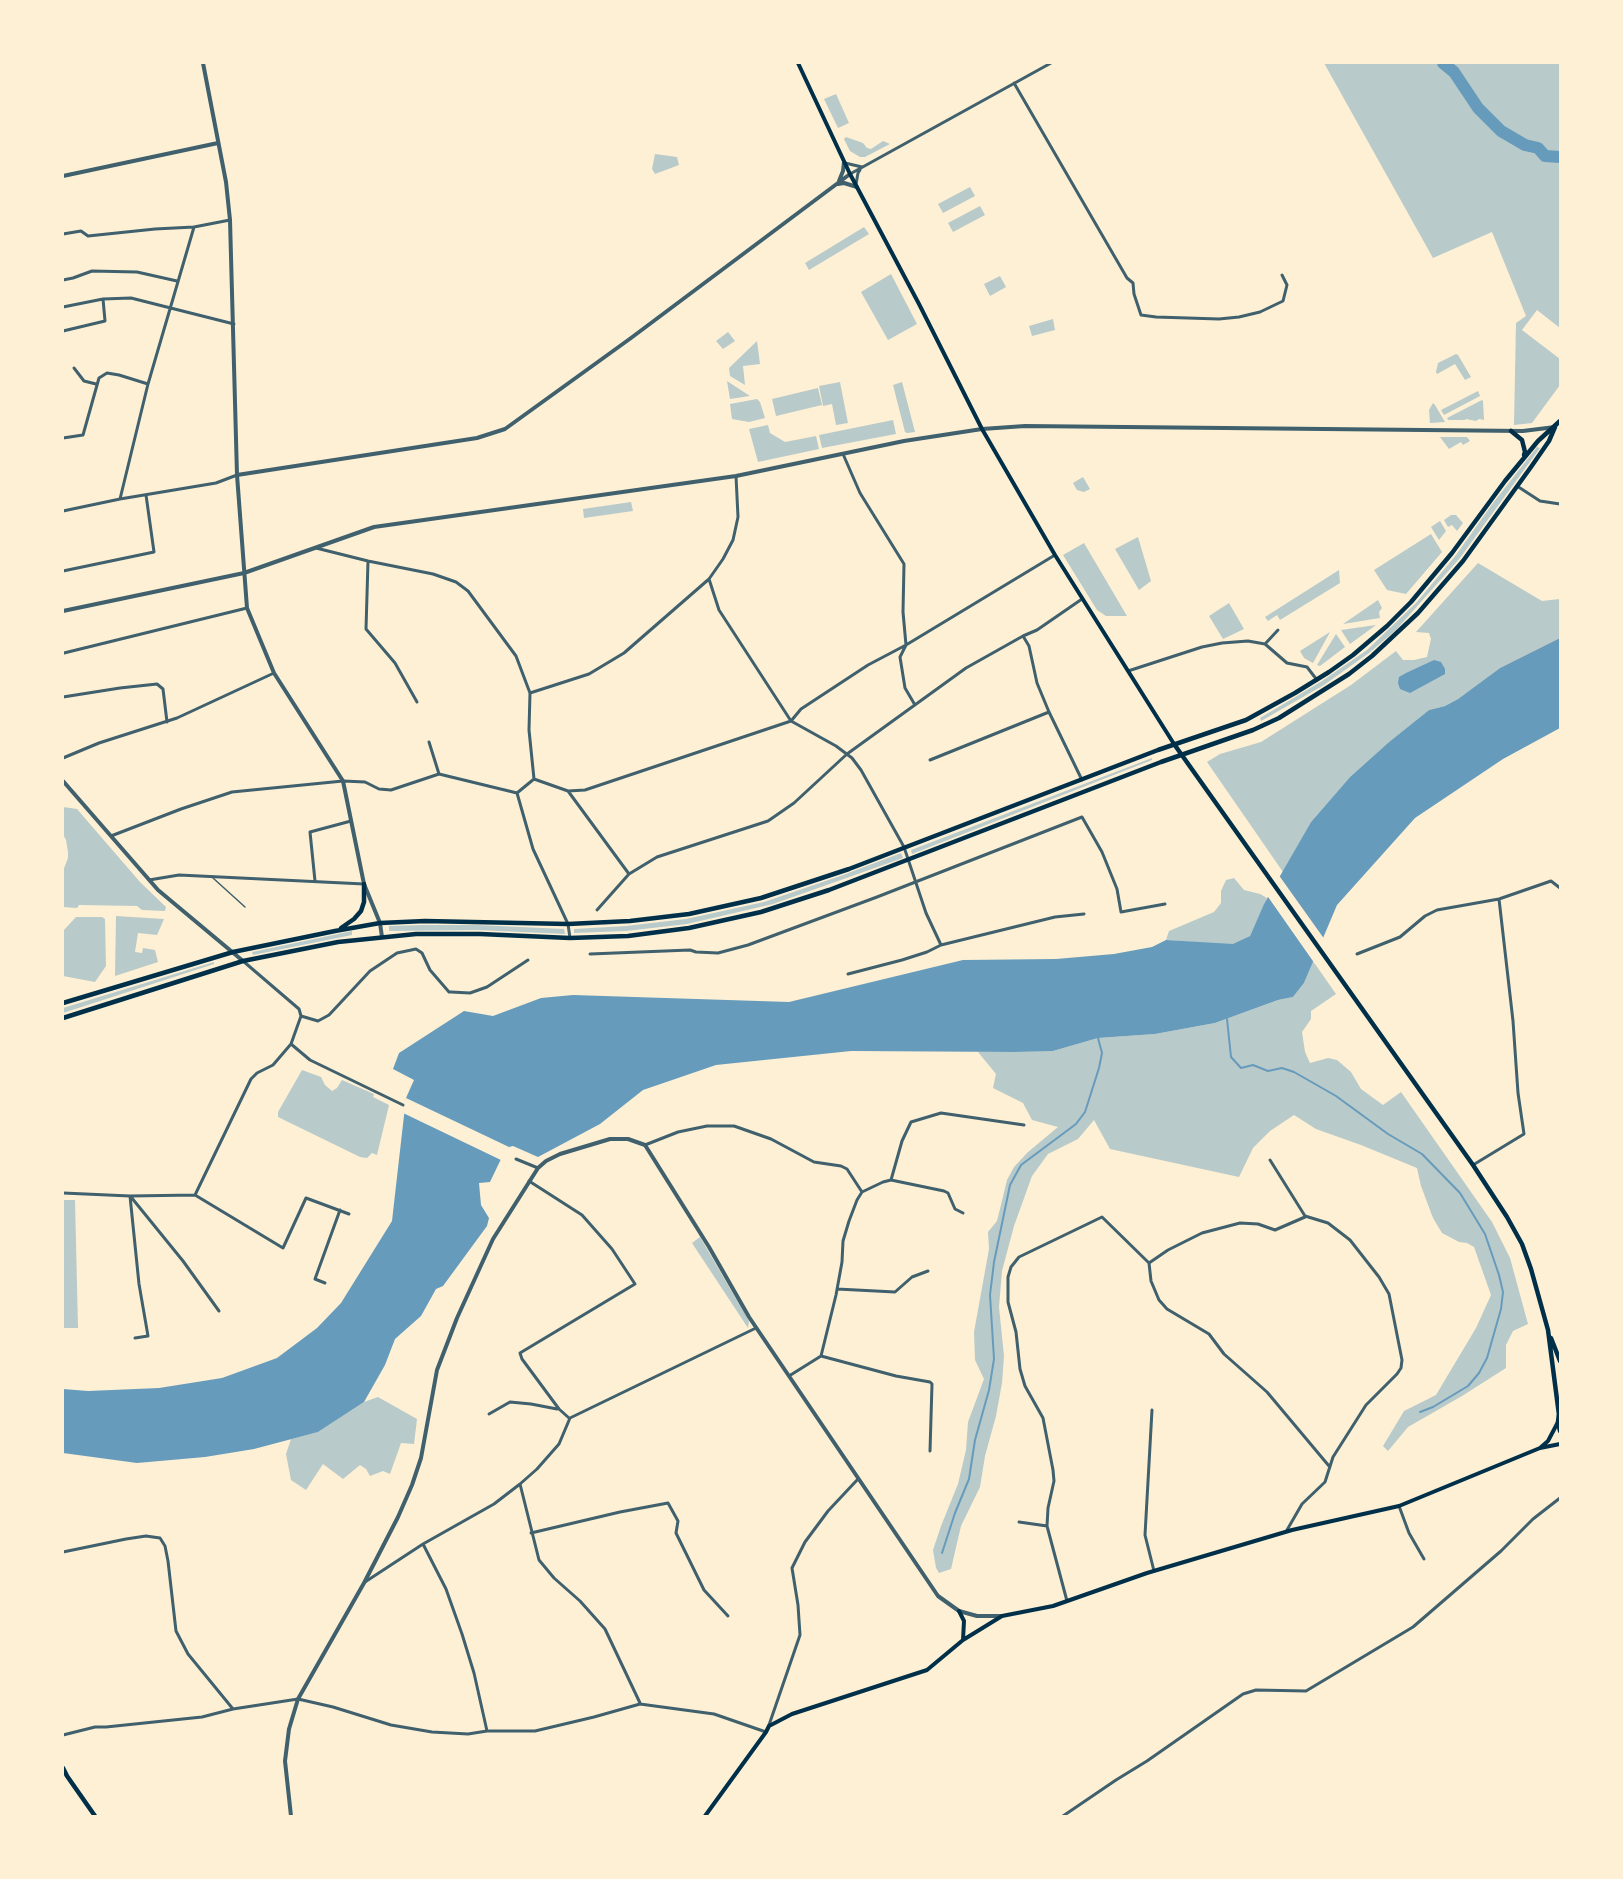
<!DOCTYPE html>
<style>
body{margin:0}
#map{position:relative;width:1623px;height:1879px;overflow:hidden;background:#fdf0d5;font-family:"Sofia Sans Condensed",sans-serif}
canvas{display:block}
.frame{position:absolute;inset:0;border:64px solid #fdf0d5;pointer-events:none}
</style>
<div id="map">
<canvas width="1623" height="1879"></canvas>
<div class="frame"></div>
</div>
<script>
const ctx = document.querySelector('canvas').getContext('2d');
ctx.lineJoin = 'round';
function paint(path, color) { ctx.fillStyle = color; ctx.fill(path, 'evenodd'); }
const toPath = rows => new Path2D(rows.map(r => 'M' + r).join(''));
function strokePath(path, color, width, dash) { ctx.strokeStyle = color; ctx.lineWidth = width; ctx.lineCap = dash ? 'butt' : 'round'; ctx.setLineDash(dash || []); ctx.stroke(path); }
paint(toPath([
 [1324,63,1560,63,1560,328,1537,310,1522,330,1560,359,1560,385,1532,423,1514,425,1516,323,1526,316,1492,232,1433,258],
 [836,94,849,123,838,128,824,99],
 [846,137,863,143,867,148,871,149,883,141,890,144,865,157,860,157,850,151,844,139],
 [655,154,677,157,679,165,655,174,652,169],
 [970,187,975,196,943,213,938,204],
 [980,206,985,215,953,232,948,223],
 [864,227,869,234,809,270,805,263],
 [891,274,917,324,888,340,861,292],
 [1000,276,1006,287,990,296,984,284],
 [1053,319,1055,330,1032,336,1029,326],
 [728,332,735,341,723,349,716,341],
 [757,341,760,364,743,366,745,385,730,376,729,368],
 [1456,354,1458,355,1471,377,1465,380,1455,364,1437,374,1436,372,1438,363],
 [727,381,750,396,730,399],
 [840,382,848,423,836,425,832,404,823,406,819,386],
 [902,382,915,432,907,433,905,432,893,385],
 [818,388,822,405,776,416,772,399],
 [1478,391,1480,396,1444,415,1441,410],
 [757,399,760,402,765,418,749,422,732,419,730,404],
 [1482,400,1483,401,1484,420,1479,419,1476,421,1466,419,1465,420,1448,420,1447,418],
 [1433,403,1435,405,1445,422,1430,423,1429,410],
 [893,420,896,434,822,448,819,435],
 [768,425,770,433,785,442,816,436,819,449,758,462,749,429],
 [1440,437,1467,437,1470,441,1463,445,1461,442,1449,449],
 [1537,447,1540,448,1460,558,1396,630,1369,653,1324,685,1261,721,1260,718,1322,681,1367,650,1416,603,1456,555,1493,503],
 [1083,477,1090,489,1084,492,1077,490,1073,483],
 [631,502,633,511,584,518,583,509],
 [1451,515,1456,515,1463,523,1457,531,1452,525,1448,527,1444,520],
 [1440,521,1446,531,1439,540,1431,527],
 [1431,534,1442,552,1406,594,1387,590,1374,570],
 [1138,537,1151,581,1139,590,1115,549],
 [1084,543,1127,616,1106,616,1097,610,1063,555],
 [1478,563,1542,601,1560,599,1560,638,1500,668,1458,699,1445,706,1429,710,1389,742,1350,777,1311,822,1283,872,1207,762,1220,754,1261,742,1351,685,1396,651,1403,660,1414,660,1427,657,1431,639,1429,633,1416,632],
 [1339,570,1340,583,1280,620,1277,615,1268,621,1265,617],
 [1378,600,1382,608,1379,612,1380,618,1343,624],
 [1229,603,1244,629,1223,639,1209,616],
 [1376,625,1350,644,1341,630],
 [1330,632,1313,663,1304,658,1300,651],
 [1336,634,1345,647,1320,666,1317,665],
 [1152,758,1152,760,912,854,911,850],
 [63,807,77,809,140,882,166,907,165,911,142,910,137,906,79,905,77,908,63,907,63,871,68,858,68,852,66,840,63,834],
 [901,853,903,858,773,904,687,924,626,931,574,933,574,929,626,926,686,919,764,902,843,875],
 [1234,878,1244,890,1260,894,1267,898,1250,936,1233,945,1166,940,1169,931,1214,912,1221,903,1221,891,1226,880],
 [116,916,164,919,157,935,138,933,135,952,142,953,143,948,155,950,158,962,115,976],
 [76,917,102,917,105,919,106,966,95,982,63,976,63,931],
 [422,925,477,925,564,929,565,934,477,930,389,931,389,926],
 [352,931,352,935,253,955,252,952],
 [1313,961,1336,994,1311,1011,1311,1019,1302,1032,1305,1052,1310,1063,1328,1058,1337,1060,1351,1072,1361,1089,1383,1105,1401,1092,1492,1222,1510,1258,1528,1324,1513,1331,1506,1345,1506,1368,1462,1396,1408,1427,1388,1451,1383,1446,1404,1411,1436,1395,1476,1328,1491,1295,1474,1247,1467,1243,1459,1242,1442,1233,1433,1218,1421,1186,1417,1168,1361,1145,1316,1129,1294,1115,1270,1131,1253,1148,1239,1177,1110,1149,1094,1120,1078,1139,1048,1154,1032,1176,1014,1226,1002,1271,999,1307,1004,1356,1002,1383,996,1416,985,1456,980,1487,961,1526,951,1569,939,1573,936,1568,933,1550,941,1526,958,1484,966,1450,968,1422,984,1379,975,1360,974,1332,989,1249,988,1232,997,1221,1007,1180,1014,1167,1028,1152,1058,1127,1032,1120,1023,1103,993,1088,996,1074,978,1052,1053,1051,1098,1038,1155,1034,1215,1023,1278,1000,1293,997,1304,983],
 [214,962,214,964,63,1013,63,1008],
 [302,1070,321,1077,325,1085,332,1091,337,1088,342,1080,374,1094,373,1097,389,1105,377,1155,372,1153,367,1158,360,1157,278,1117,278,1112],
 [63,1200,75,1200,78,1328,63,1328],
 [700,1237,749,1321,748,1328,692,1243],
 [378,1397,417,1419,414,1444,401,1443,390,1474,383,1471,370,1476,366,1469,360,1465,343,1479,323,1464,306,1490,291,1480,286,1454,291,1439,318,1432,364,1402]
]), '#b9caca');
paint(toPath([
 [1560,638,1560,728,1503,759,1415,818,1337,905,1304,983,1293,997,1278,1000,1215,1023,1155,1034,1098,1038,1053,1051,1015,1052,851,1051,716,1065,643,1090,600,1124,538,1157,513,1146,509,1147,501,1159,490,1182,479,1183,481,1205,489,1218,487,1226,443,1286,436,1289,421,1316,395,1339,385,1365,364,1402,318,1432,254,1449,205,1457,137,1463,63,1453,63,1389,88,1391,159,1388,222,1378,277,1358,317,1328,341,1303,392,1221,406,1098,414,1080,393,1069,399,1053,464,1011,493,1016,541,998,573,995,789,1002,963,960,1056,959,1114,954,1152,947,1166,940,1233,944,1250,936,1264,904,1311,822,1350,777,1389,742,1429,710,1445,706,1458,699,1500,668],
 [1434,660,1441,662,1445,669,1445,674,1410,693,1400,689,1398,683,1399,677,1406,673]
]), '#669bbc');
paint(toPath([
 [1278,874,1325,940,1315,964,1266,894],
 [406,1098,509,1147,503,1161,401,1112]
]), '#fdf0d5');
strokePath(toPath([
 [1227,1019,1231,1057,1241,1068,1253,1065,1268,1071,1282,1068,1294,1072,1336,1096,1388,1134,1422,1154,1460,1193,1485,1234,1499,1275,1503,1292,1501,1309,1487,1358,1479,1373,1468,1386,1433,1407,1420,1412],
 [942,1553,955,1513,969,1479,975,1440,989,1390,994,1359,990,1295,994,1262,1010,1185,1021,1165,1076,1124,1085,1112,1099,1068,1102,1053,1098,1038]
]), '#669bbc', 2);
strokePath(toPath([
 [1443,63,1454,72,1478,108,1501,131,1525,145,1538,148,1545,156,1560,157]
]), '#669bbc', 12);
strokePath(toPath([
 [213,878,245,907]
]), '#3f606c', 1.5);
strokePath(toPath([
 [1014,83,1127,278,1133,283,1134,294,1141,315,1156,317,1219,319,1239,317,1260,312,1283,301,1287,285,1282,275],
 [845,163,862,167],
 [850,174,1051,63],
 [856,184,858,173,860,170],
 [63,234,81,231,88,236,155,229,194,227],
 [63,280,73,278,92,271,137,272,177,281],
 [63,307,103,299,131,298,234,324],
 [63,331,105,321,103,299],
 [74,368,84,381,96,384],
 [63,438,83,435,99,378,107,373,119,375,148,384],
 [843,454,860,493,904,564,903,612,906,645,900,657,905,688,915,705],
 [1517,486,1540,501,1560,504],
 [120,499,148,384,194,227,230,220],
 [63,511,120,499,216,483,237,475],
 [316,548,368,561,433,574,456,582,468,591,516,656,530,693,529,730,534,779],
 [368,561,366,629,395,663,417,702],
 [63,571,154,552,146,495],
 [709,579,719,610,791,721,836,746,852,758,861,770,904,847,926,913,941,945,1055,917,1084,914],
 [1023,636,1029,646,1037,683,1049,712,1082,780],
 [1265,644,1278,630],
 [64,653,247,608],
 [1128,671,1202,647,1222,643,1248,641,1265,644,1287,663,1307,667,1317,680],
 [530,693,589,674,624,653,709,579,723,559,733,540,738,517,736,476],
 [63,697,120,688,157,684,163,689,167,722],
 [429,742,439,774],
 [63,758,99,743,177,718,274,673],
 [930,760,1049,712],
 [568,791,629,874],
 [517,793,533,849,568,924,570,938],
 [111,836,181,809,232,792,343,781,365,782,379,789,391,790,439,774,517,793,534,779,568,791,585,790,791,721,801,709,868,665,906,645,1055,555],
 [149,880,179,875,364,884],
 [315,881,310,832,351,821],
 [597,910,629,874,657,857,768,821,794,803,847,754,966,668,1023,636,1037,630,1082,599],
 [590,954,690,950,696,952,718,953,748,945,877,897,1082,817,1102,852,1117,889,1121,912,1165,904],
 [1357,954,1400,937,1425,916,1437,910,1499,899,1551,881,1560,888],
 [848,974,902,960,927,952,941,945],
 [301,1016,318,1021,329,1015,370,971,397,953,416,949,422,953,430,970,449,992,451,992,470,993,487,987,528,960],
 [291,1044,310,1060,403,1105],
 [645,1145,678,1132,707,1126,734,1126,771,1139,814,1162,841,1166,847,1169,862,1192,857,1200,849,1221,843,1241,842,1262,836,1295,821,1356],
 [516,1159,538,1168],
 [1270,1160,1305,1216,1328,1223,1350,1240,1379,1277,1389,1294,1402,1360,1401,1368,1397,1374,1366,1405,1333,1457,1325,1482,1302,1504,1287,1530],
 [1473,1165,1524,1134,1518,1093,1513,1021,1499,899],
 [891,1180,902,1141,911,1122,941,1113,1024,1125],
 [529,1181,582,1215,612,1249,635,1284,520,1353,522,1359,559,1409,569,1418],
 [862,1192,883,1182,891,1180,944,1191,948,1193,955,1209,963,1213],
 [63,1193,130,1196,195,1195,251,1079,257,1073,273,1065,291,1044,301,1016,299,1009,243,961],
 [195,1195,283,1248,306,1198,349,1214],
 [130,1196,139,1284,148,1336,135,1338],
 [131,1197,183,1261,219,1311],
 [1305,1217,1275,1230,1258,1224,1240,1223,1202,1233,1168,1250,1149,1263,1151,1281,1159,1300,1167,1309,1209,1334,1224,1354,1267,1392,1329,1466],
 [325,1283,315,1279,340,1210],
 [837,1289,895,1292,912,1277,928,1271],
 [789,1376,821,1356,896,1376,930,1382,932,1384,930,1451],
 [1152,1410,1145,1535,1154,1571],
 [489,1414,510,1402,531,1404,557,1409],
 [520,1484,539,1560,554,1578,580,1601,605,1629,640,1703],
 [1399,1506,1409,1533,1424,1559],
 [1019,1522,1047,1526],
 [531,1533,620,1512,668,1503,678,1521,676,1533,704,1590,728,1616],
 [423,1544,446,1589,462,1634,474,1673,487,1731],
 [63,1552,126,1539,146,1536,160,1538,165,1546,168,1561,176,1631,188,1654,233,1709],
 [365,1582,423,1544,494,1504,520,1484,537,1469,559,1444,570,1418,756,1328],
 [1067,1601,1047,1526,1048,1508,1054,1481,1053,1470,1043,1418,1025,1386,1020,1369,1016,1332,1008,1302,1008,1277,1011,1267,1019,1257,1102,1217,1149,1263],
 [769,1725,800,1635,798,1605,792,1568,805,1542,828,1511,858,1479],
 [63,1735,95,1727,106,1727,202,1717,233,1709,298,1699,333,1707,391,1725,432,1732,468,1734,487,1731,535,1731,594,1717,640,1704,714,1714,766,1732],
 [1063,1816,1116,1780,1147,1761,1243,1694,1256,1690,1306,1691,1413,1627,1501,1551,1533,1519,1560,1498]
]), '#3f606c', 3);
strokePath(toPath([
 [203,63,226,182,230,220,237,475,247,608,274,673,343,781,364,884,380,923,382,937],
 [63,176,218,143],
 [839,181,843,171,844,162],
 [838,184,844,183,857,187],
 [237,475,477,438,505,429,631,338,850,174],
 [63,611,244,573,374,527,736,476,904,441,982,429,1025,426,1523,431,1555,427],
 [63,781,158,890,243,961],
 [291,1816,285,1761,289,1729,298,1699,364,1583,398,1517,412,1485,421,1458,437,1370,457,1318,493,1239,538,1168,546,1161,560,1154,610,1139,628,1139,645,1145,709,1247,749,1317,938,1596,959,1611,977,1616,1001,1616]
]), '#3f606c', 4);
strokePath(toPath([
 [798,63,850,174,919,304,982,429,1055,555,1174,744],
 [1540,1448,1548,1441,1558,1422],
 [959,1611,964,1621,963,1640],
 [705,1816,766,1732,769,1726,792,1714,927,1670,963,1640,1002,1616,1053,1606,1147,1573,1292,1530,1399,1506,1540,1448,1560,1444]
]), '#003049', 4);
strokePath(toPath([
 [1511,431,1522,440,1525,452,1524,455],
 [1174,744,1473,1165,1507,1217,1522,1244,1531,1269,1548,1330,1559,1415],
 [341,928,354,919,361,911,364,902,364,884],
 [63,1003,233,952,335,931,380,923,425,921,568,924,630,921,689,914,761,898,849,869,1158,750,1246,720,1295,693,1329,672,1353,655,1387,626,1411,602,1452,553,1505,481,1538,441,1560,421],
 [63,1018,243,961,338,942,416,934,480,934,570,938,628,936,689,928,761,912,829,890,1161,762,1253,730,1279,718,1349,674,1372,656,1418,613,1463,561,1531,467,1549,441,1555,427],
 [1551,1338,1560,1361],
 [1559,1413,1558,1422,1560,1431],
 [63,1768,67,1776,95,1816]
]), '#003049', 4.5);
</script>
